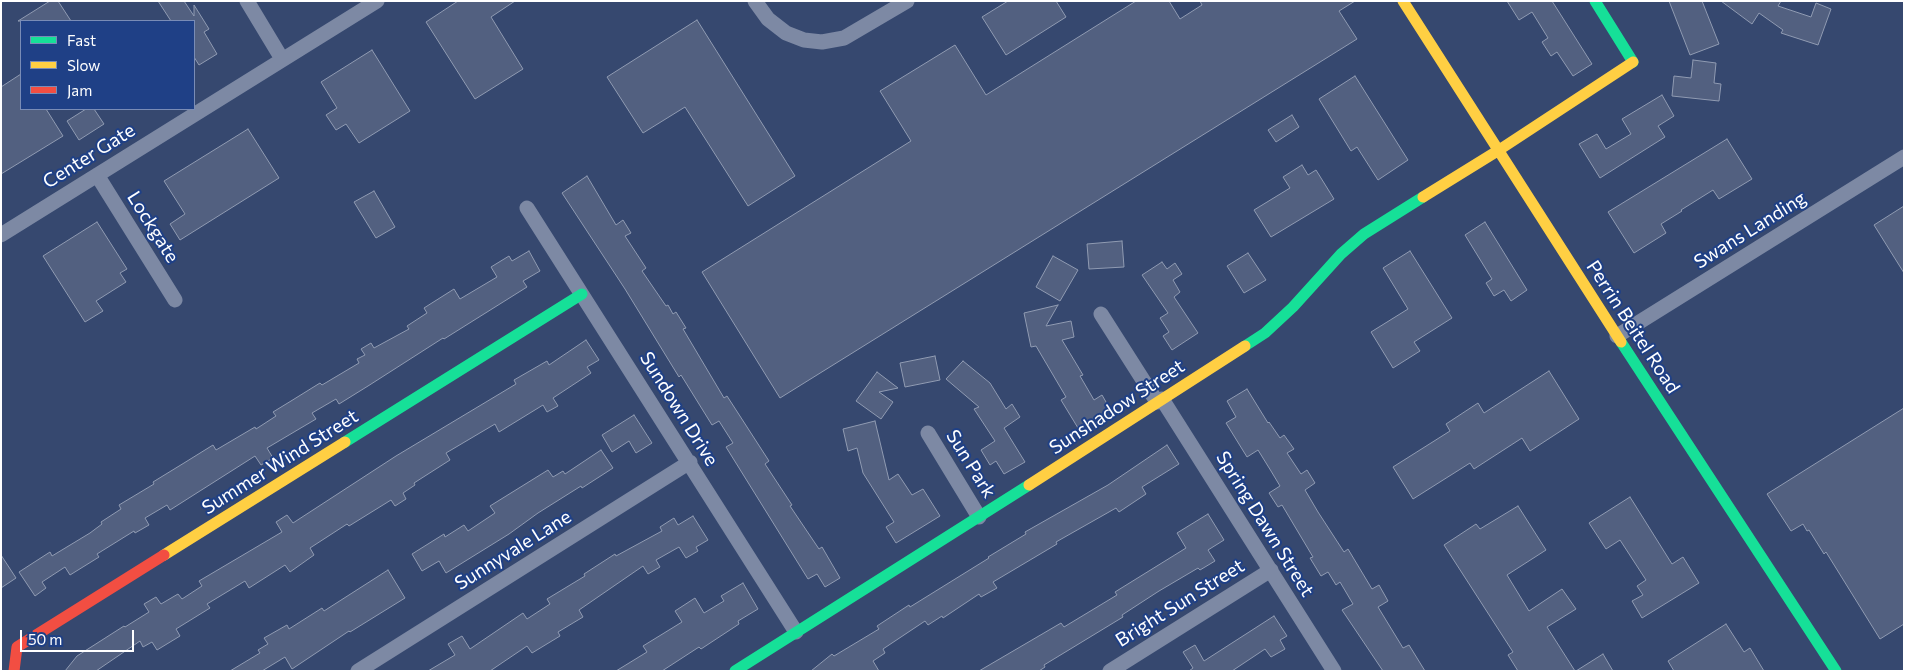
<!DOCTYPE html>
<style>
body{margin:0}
#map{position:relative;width:1905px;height:672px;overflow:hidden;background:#36486f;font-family:Commissioner,sans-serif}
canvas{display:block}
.frame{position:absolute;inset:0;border:2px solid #fff;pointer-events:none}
.legend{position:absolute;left:20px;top:20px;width:175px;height:90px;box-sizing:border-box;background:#1f4086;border:1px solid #798cb6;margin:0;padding:6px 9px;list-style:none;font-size:15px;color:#fff}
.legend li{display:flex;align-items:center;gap:10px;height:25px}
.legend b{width:25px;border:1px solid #798cb6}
.scale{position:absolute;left:20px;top:630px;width:114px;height:22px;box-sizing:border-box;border:2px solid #fff;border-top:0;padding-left:6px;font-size:15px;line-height:18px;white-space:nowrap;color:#fff;-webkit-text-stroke:4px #1f4086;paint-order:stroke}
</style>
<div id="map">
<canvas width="1905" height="672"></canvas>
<div class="frame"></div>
<ul class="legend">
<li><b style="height:6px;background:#16e098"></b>Fast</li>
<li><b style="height:6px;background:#ffcf43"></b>Slow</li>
<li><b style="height:6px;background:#f24e42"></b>Jam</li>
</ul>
<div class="scale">50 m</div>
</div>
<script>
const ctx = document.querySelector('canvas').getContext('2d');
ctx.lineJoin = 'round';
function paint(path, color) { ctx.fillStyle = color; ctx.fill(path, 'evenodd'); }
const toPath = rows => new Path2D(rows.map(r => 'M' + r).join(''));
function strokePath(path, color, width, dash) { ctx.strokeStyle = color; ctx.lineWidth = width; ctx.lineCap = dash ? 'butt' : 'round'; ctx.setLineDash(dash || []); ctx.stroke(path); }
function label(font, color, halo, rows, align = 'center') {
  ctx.font = font + ' Commissioner,sans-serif'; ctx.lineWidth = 4; ctx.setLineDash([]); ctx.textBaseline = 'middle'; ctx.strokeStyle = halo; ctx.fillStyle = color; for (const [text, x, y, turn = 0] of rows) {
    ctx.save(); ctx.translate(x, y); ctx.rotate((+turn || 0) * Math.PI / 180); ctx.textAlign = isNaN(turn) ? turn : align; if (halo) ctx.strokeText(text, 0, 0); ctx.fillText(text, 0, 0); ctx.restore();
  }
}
const building = toPath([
 [50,1,58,1,71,21,18,21,50,1],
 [158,1,184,1,194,16,194,5,209,29,204,32,217,54,199,65,194,57,194,21,171,21,158,1],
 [458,1,515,1,491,17,523,69,475,99,426,22,458,1],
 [1008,1,1056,1,1066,17,1006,55,982,17,1008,1],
 [1136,1,1169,1,1180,19,1202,5,1200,1,1355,1,1339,11,1357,39,780,398,702,272,911,141,880,91,955,45,986,95,1136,1],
 [1507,1,1552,1,1592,64,1573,76,1557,52,1551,56,1542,42,1548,38,1532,12,1519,20,1507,1],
 [1669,1,1702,1,1719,44,1690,55,1669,1],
 [1721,1,1781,1,1778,6,1811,17,1816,3,1831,9,1818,45,1781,33,1783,30,1759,13,1752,24,1721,1],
 [697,20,795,176,748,206,685,107,643,133,607,77,697,20],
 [372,50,410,111,359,143,346,124,336,130,326,115,337,108,321,82,372,50],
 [1693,60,1716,63,1714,83,1721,84,1719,101,1672,96,1674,76,1691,78,1693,60],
 [21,74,21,109,46,109,63,136,1,174,1,87,21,74],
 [1355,76,1408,160,1378,180,1357,147,1351,151,1319,99,1355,76],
 [1662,95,1674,116,1658,126,1665,137,1600,178,1579,144,1597,134,1606,149,1631,134,1622,119,1662,95],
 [86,109,94,109,104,124,79,140,67,121,86,109],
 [1292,115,1299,127,1276,142,1268,130,1292,115],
 [248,129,279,178,180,240,170,224,185,214,164,181,248,129],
 [1727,139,1752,179,1719,199,1713,190,1681,210,1682,211,1661,224,1666,233,1634,253,1608,212,1727,139],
 [1302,165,1308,175,1316,170,1334,199,1271,237,1254,210,1290,188,1283,177,1302,165],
 [587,176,616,225,623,220,631,233,625,236,646,268,642,271,666,306,668,305,673,314,676,312,686,328,683,329,724,398,727,396,769,461,765,464,792,505,790,506,819,549,822,547,840,578,825,587,817,574,808,579,726,447,733,443,719,421,712,425,681,375,679,377,625,289,562,193,587,176],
 [374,191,395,227,376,238,354,202,374,191],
 [1904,206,1904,273,1874,225,1904,206],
 [97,222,127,269,120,273,126,282,96,301,103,311,85,322,43,256,97,222],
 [1485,222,1527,290,1511,301,1504,290,1494,296,1486,283,1492,279,1465,235,1485,222],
 [1122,241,1124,267,1089,269,1087,244,1122,241],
 [529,251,540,271,523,281,527,287,444,339,443,338,368,386,339,404,336,399,312,413,316,419,267,448,273,458,261,465,255,456,170,510,167,505,145,518,149,525,135,533,134,531,97,554,99,557,70,575,65,567,42,582,46,588,35,596,19,572,50,552,52,556,90,533,102,524,101,522,121,509,119,505,154,484,153,482,184,463,213,445,216,450,255,427,256,429,276,416,273,412,291,401,320,383,322,385,359,363,357,359,365,355,361,349,371,343,374,348,409,329,407,326,427,313,424,308,454,289,460,299,497,277,491,267,509,256,512,261,529,251],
 [1410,251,1452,318,1414,342,1420,351,1393,368,1371,332,1408,309,1383,268,1410,251],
 [1248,253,1266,280,1244,293,1227,266,1248,253],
 [1053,256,1078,270,1060,301,1036,287,1053,256],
 [1162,262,1167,269,1175,263,1182,274,1173,280,1180,292,1174,297,1198,333,1172,350,1163,336,1169,332,1160,318,1168,313,1142,275,1162,262],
 [1058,305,1046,326,1071,321,1074,337,1062,340,1083,375,1080,376,1094,400,1102,395,1110,409,1078,428,1061,400,1066,397,1036,346,1031,347,1024,313,1058,305],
 [586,340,599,360,587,367,591,373,553,398,558,406,547,412,543,405,499,432,495,424,446,453,450,460,414,483,415,485,403,493,406,499,395,506,391,500,349,526,347,524,310,548,314,555,290,572,285,565,249,588,245,581,207,604,210,608,176,629,180,636,157,650,152,642,143,647,140,641,96,671,65,671,77,656,124,626,125,627,149,612,144,604,156,597,161,604,178,594,182,599,202,586,199,581,282,532,276,522,287,515,293,523,396,456,516,384,514,380,547,361,549,365,586,340],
 [935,356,940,380,905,387,900,363,935,356],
 [963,361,990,383,1006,409,1012,404,1020,417,1004,428,1025,462,1004,474,996,461,990,465,981,450,995,441,974,409,979,407,946,379,963,361],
 [1549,371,1579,419,1530,451,1522,438,1474,469,1470,463,1413,499,1393,467,1450,431,1446,424,1478,403,1484,413,1549,371],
 [877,372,898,388,879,392,893,402,881,419,856,401,877,372],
 [1247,389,1268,423,1269,422,1280,438,1284,435,1294,449,1287,453,1301,474,1307,470,1315,483,1305,490,1318,512,1344,552,1348,549,1372,589,1379,585,1388,601,1378,607,1403,648,1409,645,1425,671,1383,671,1342,610,1353,604,1340,582,1336,585,1328,572,1321,576,1310,558,1313,557,1282,505,1278,507,1269,493,1280,486,1271,471,1258,450,1247,457,1226,423,1236,417,1227,401,1247,389],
 [1904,408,1904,624,1880,639,1826,552,1824,554,1809,530,1807,531,1803,524,1791,531,1767,494,1904,408],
 [634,415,652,443,636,453,629,441,612,452,602,435,634,415],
 [875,421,889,480,898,474,912,495,923,489,940,516,896,543,886,527,894,522,863,473,857,448,848,451,843,429,875,421],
 [1167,445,1179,464,1142,487,1146,494,1119,512,1116,508,1056,542,1057,544,993,582,997,588,981,597,979,594,943,618,942,616,928,625,925,621,883,649,885,653,873,661,879,671,811,671,832,654,834,656,879,629,877,626,909,605,910,607,989,558,988,557,1026,534,1025,532,1108,485,1167,445],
 [601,450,613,468,582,488,581,486,538,513,509,534,446,573,439,561,422,571,412,554,444,534,445,537,464,525,468,531,495,513,490,506,548,470,553,477,563,471,565,474,601,450],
 [1630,497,1672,564,1683,557,1699,583,1642,618,1632,601,1643,595,1637,586,1646,580,1620,540,1606,549,1589,523,1630,497],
 [1518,506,1546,550,1507,575,1529,611,1562,589,1576,609,1547,627,1575,671,1518,671,1508,655,1513,652,1444,545,1476,524,1480,529,1518,506],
 [1208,514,1224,540,1208,550,1215,561,1200,570,1198,568,1159,591,1122,615,1123,617,1044,665,1045,667,1039,671,979,671,1061,623,1064,627,1117,595,1115,592,1186,548,1177,533,1208,514],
 [693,516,708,540,696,547,698,551,686,558,679,547,656,560,660,567,648,574,643,566,579,610,583,617,558,632,560,636,532,653,527,646,490,671,428,671,455,655,448,644,462,636,470,649,523,613,527,619,550,604,547,599,585,576,584,574,615,554,616,556,662,531,660,527,674,518,678,525,693,516],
 [1,555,16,578,1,588,1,555],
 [388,570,405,598,350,632,349,631,292,669,285,657,262,671,230,671,260,653,258,650,268,644,264,638,287,625,289,629,322,608,324,611,388,570],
 [743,583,758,609,738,621,739,624,701,649,699,647,662,671,616,671,647,652,643,646,682,622,675,611,695,598,704,613,724,601,721,596,743,583],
 [1274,616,1287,636,1280,640,1285,649,1271,657,1265,649,1232,671,1189,671,1193,668,1183,652,1195,645,1204,661,1274,616],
 [1726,624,1744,652,1750,648,1764,671,1674,671,1668,661,1726,624],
 [1603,654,1613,671,1576,671,1603,654]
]);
paint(building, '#526080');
strokePath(building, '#909bb2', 1);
strokePath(toPath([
 [247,1,282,59],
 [755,1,768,19,786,33,804,40,822,42,844,38,907,1],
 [97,175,175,300],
 [527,208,796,632],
 [1,235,377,1],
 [1101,314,1157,402],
 [1617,336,1904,157],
 [1162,399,1334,671],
 [928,433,979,517],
 [358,671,690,462],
 [1110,671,1271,570]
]), '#7d89a4', 15);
strokePath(toPath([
 [1595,1,1633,62],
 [1621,342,1836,671],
 [1245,346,1265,333,1293,307,1341,254,1364,234,1423,197],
 [345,442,582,294],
 [735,671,1029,485]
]), '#16e098', 11);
strokePath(toPath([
 [1403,1,1621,342],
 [1423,197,1499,150,1633,62],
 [1029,485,1245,346],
 [164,555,345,442]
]), '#ffcf43', 11);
strokePath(toPath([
 [14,671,17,647,164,555]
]), '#f24e42', 11);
label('19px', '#fff', '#1f4086', [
 ["Center Gate",89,156,-32],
 ["Lockgate",153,227,58],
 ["Swans Landing",1750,230,-32],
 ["Perrin Beitel Road",1633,327,57],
 ["Sunshadow Street",1117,407,-33],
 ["Sundown Drive",679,409,58],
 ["Summer Wind Street",280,462,-32],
 ["Sun Park",971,464,58],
 ["Spring Dawn Street",1265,524,58],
 ["Sunnyvale Lane",513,550,-32],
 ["Bright Sun Street",1180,603,-32]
]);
</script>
